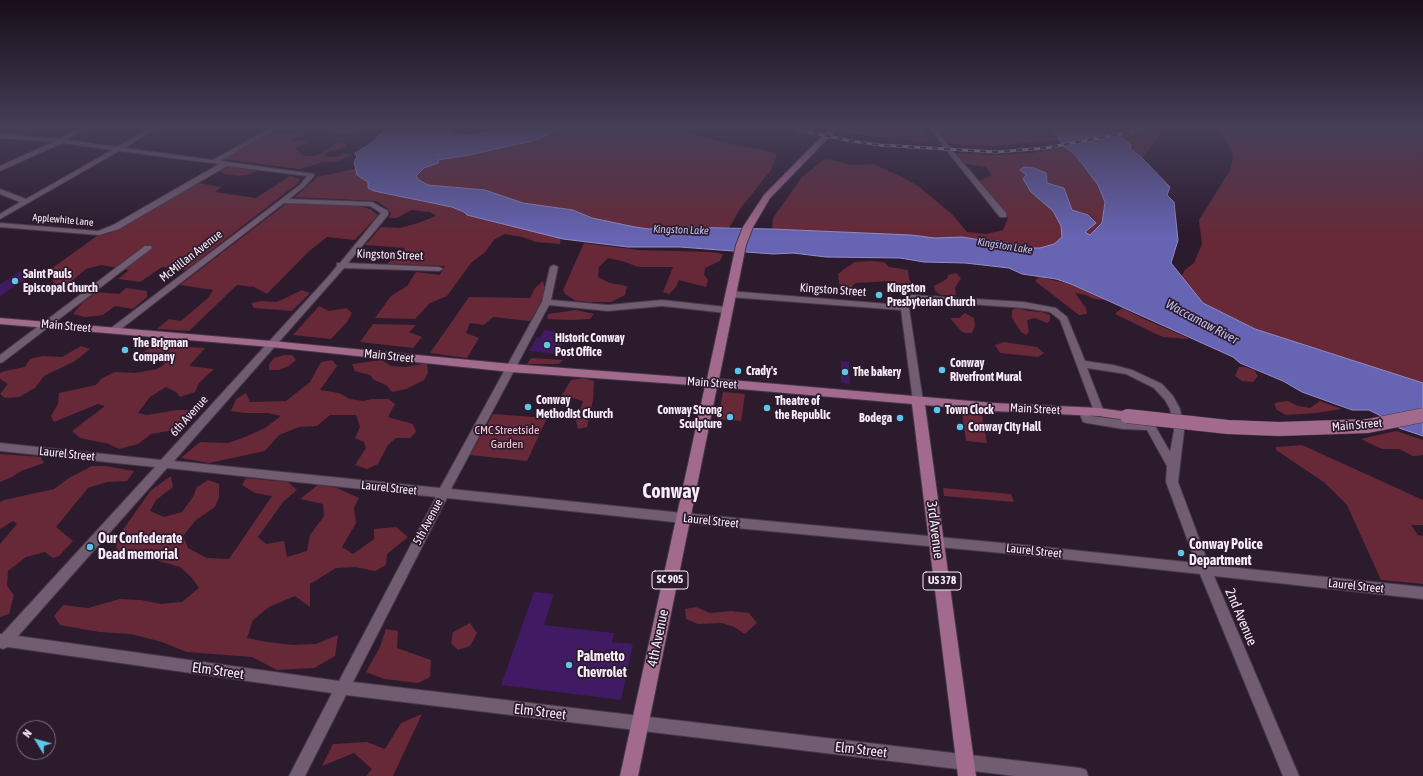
<!DOCTYPE html>
<style>
body{margin:0}
#map{position:relative;width:1423px;height:776px;overflow:hidden;background:#2c1a2d;font-family:"Asap Condensed",sans-serif}
canvas{display:block}
.north{position:absolute;left:16px;top:720px;width:40px;height:40px;box-sizing:border-box;background:#2c1a2d;border:1px solid #7e6e7e;border-radius:50%;rotate:307deg;font-size:11px;font-weight:700;line-height:16px;text-align:center;color:#f8ecf8}
.north::after{content:'';display:block;margin:auto;width:14px;height:18px;background:#5cc7e7;clip-path:polygon(50% 0,100% 100%,50% 72%,0 100%)}
</style>
<div id="map">
<canvas width="1423" height="776"></canvas>
<div class="north">N</div>
</div>
<script>
const ctx = document.querySelector('canvas').getContext('2d');
ctx.lineJoin = 'round';
function paint(path, color) { ctx.fillStyle = color; ctx.fill(path, 'evenodd'); }
const toPath = rows => new Path2D(rows.map(r => 'M' + r).join(''));
function strokePath(path, color, width, dash) { ctx.strokeStyle = color; ctx.lineWidth = width; ctx.lineCap = dash ? 'butt' : 'round'; ctx.setLineDash(dash || []); ctx.stroke(path); }
function label(font, color, halo, rows, align = 'center') {
  ctx.font = font + ' "Asap Condensed",sans-serif'; ctx.lineWidth = 3.5; ctx.setLineDash([]); ctx.textBaseline = 'middle'; ctx.strokeStyle = halo; ctx.fillStyle = color; for (const [text, x, y, turn = 0] of rows) {
    ctx.save(); ctx.translate(x, y); ctx.rotate((+turn || 0) * Math.PI / 180); ctx.textAlign = isNaN(turn) ? turn : align; if (halo) ctx.strokeText(text, 0, 0); ctx.fillText(text, 0, 0); ctx.restore();
  }
}
paint(toPath([
 [327,128,397,128,385,131,372,129,338,134,326,131],
 [561,128,669,128,730,144,764,150,775,153,777,156,771,170,740,209,729,228,720,229,676,227,649,229,635,227,592,218,573,210,523,203,485,190,428,185,419,180,416,176,424,168,429,166,438,160,469,155,519,144,536,140],
 [849,128,920,128,931,143,844,133],
 [938,128,1049,128,1058,135,1059,140,992,146,961,145,946,142],
 [1104,128,1160,128,1162,133,1142,158,1130,148,1130,145,1113,132],
 [1223,128,1423,128,1423,383,1255,329,1203,303,1181,277,1185,270,1194,263,1202,244,1199,220,1230,170,1233,158,1232,153,1222,132],
 [269,132,276,134,302,134,291,141,304,141,311,142,295,148,303,156,314,156,320,154,337,142,344,143,347,146,342,148,328,152,325,155,330,157,338,157,344,154,350,154,348,157,335,162,324,162,299,169,223,159],
 [1064,147,1071,151,1081,162,1098,185,1105,202,1102,223,1090,235,1085,232,1095,223,1088,215,1072,210,1064,188,1047,183,1046,173,1034,168,1023,179,1031,192,1053,211,1061,225,1062,237,1054,244,1040,248,1029,248,999,241,981,240,962,237,935,238,911,235,772,229,773,218,802,177,823,160,828,159,850,165,873,164,900,176,918,186,953,215,967,232,986,234,1003,230,1008,218,979,181,992,175,986,167,965,164,957,153,993,155,1032,153],
 [230,166,244,169,258,171,250,174,238,176,224,174,220,171],
 [359,168,561,237,560,244,536,242,522,237,504,234,494,240,485,252,471,263,447,296,430,303,415,319,375,318,391,296,407,286,416,272,440,275,445,266,387,264,405,248,365,245,381,227,400,228,418,223,436,216,430,212,411,210,397,218,389,218,391,213,386,207,376,201,295,197,317,177],
 [290,176,300,179,298,183,186,270,162,267,140,282,118,279,129,270,101,265,86,269,73,280,67,287,57,285,52,281,61,273,48,271,97,236,110,233,133,221,198,183,221,187,215,192,256,198],
 [287,203,338,204,363,207,370,209,378,215,355,240,327,237,308,252,267,294,254,287,237,285,189,331,157,329,169,319,181,321,208,298,213,290,180,285],
 [584,243,638,250,711,252,723,254,720,261,705,268,704,275,708,280,706,287,679,280,676,287,669,294,663,292,673,267,638,267,625,262,608,258,599,267,598,277,610,283,627,286,625,295,611,302,591,302,576,301,565,294,563,290],
 [871,261,884,262,889,267,908,270,909,279,914,288,910,294,898,289,897,284,890,281,856,283,852,286,854,290,854,297,841,295,838,274,844,269,855,262],
 [956,273,961,278,955,288,956,295,941,295,935,291,934,286,947,279,948,275],
 [1039,277,1071,284,1107,299,1105,300,1094,299,1086,295,1075,293,1086,308,1087,314,1079,315,1035,281],
 [543,281,545,289,541,302,530,321,493,317,484,325,470,323,466,333,479,338,467,358,430,353,469,297,530,298,535,288],
 [126,288,147,291,147,297,133,309,115,306,103,315,85,317,73,314,82,303,96,292,119,294],
 [302,290,310,293,292,311,254,308,251,303,261,301,277,302],
 [319,306,329,311,346,308,352,313,347,322,331,339,293,335],
 [1018,308,1029,311,1042,312,1050,315,1050,321,1047,323,1035,318,1027,320,1029,332,1026,335,1021,332,1012,318,1012,310],
 [1122,308,1144,319,1188,338,1188,339,1163,337,1154,333,1115,314],
 [576,310,594,314,590,319,572,320,547,319,548,314],
 [965,313,974,318,975,326,972,333,965,333,961,331,950,318,959,318],
 [373,324,416,325,409,332,422,337,413,348,360,342],
 [1004,342,1037,347,1044,353,1038,357,1000,353,995,345],
 [154,345,205,348,189,366,214,369,199,383,195,392,180,397,176,392,166,387,150,397,138,413,147,415,177,410,192,410,193,416,179,427,168,431,151,434,138,444,119,449,109,444,80,438,72,431,105,406,98,404,54,422,51,416,58,404,59,393,96,385,102,378,115,372,135,373,157,369,165,364,142,353],
 [81,346,90,349,75,361,44,376,35,388,19,397,5,398,0,394,8,384,0,379,0,373,5,371,25,367,30,359,43,356,62,357],
 [284,355,292,355,296,360,289,366,279,370,269,370,269,364,274,358],
 [531,358,548,359,563,360,559,364,527,364],
 [332,360,337,366,320,390,339,393,350,399,363,401,372,399,388,399,395,404,388,417,413,424,416,432,410,438,396,438,388,445,378,464,367,469,355,465,366,448,364,442,355,438,360,427,356,415,330,415,317,426,299,427,279,435,265,451,209,463,181,458,200,442,228,443,245,437,265,428,281,416,268,413,244,413,231,411,236,399,246,393,250,402,286,401,310,382,321,362],
 [382,360,391,366,405,367,427,363,428,373,424,380,406,389,392,392,386,385,374,380,370,375,355,371,352,364],
 [1239,367,1245,367,1254,370,1258,376,1253,382,1242,381,1235,376],
 [583,378,594,381,593,400,587,427,578,429,576,421,583,401,562,395,571,380],
 [723,392,745,394,741,421,718,419],
 [1288,401,1298,406,1310,408,1320,401,1342,409,1316,413,1286,415,1277,410,1274,404,1278,402],
 [962,413,982,415,987,443,966,441],
 [493,414,547,418,527,461,470,455],
 [1396,431,1423,440,1423,455,1413,456,1399,449,1382,449,1361,439],
 [1302,445,1423,500,1423,525,1411,525,1418,535,1423,536,1423,584,1381,580,1347,505,1325,483,1276,450,1276,447],
 [0,454,41,457,44,463,21,471,12,477,0,482],
 [92,466,105,466,134,471,127,481,107,482,88,488,56,527,73,541,59,556,53,558,45,552,26,557,8,571,7,586,14,595,9,614,0,617,0,544,17,524,13,521,0,529,0,502,4,500,54,489,69,478],
 [171,476,173,487,156,500,150,511,164,517,182,512,193,497,197,487,208,480,219,484,219,497,215,507,196,520,183,536,188,548,207,558,229,559,272,496,255,493,242,485,246,478,288,482,297,490,283,502,258,537,266,544,284,541,287,557,307,551,310,535,324,516,323,504,300,499,319,484,337,488,359,498,354,508,356,523,342,547,353,554,374,539,374,529,396,527,408,537,387,554,386,565,375,571,355,567,336,568,310,584,310,607,295,596,269,607,253,620,247,638,267,642,293,645,316,644,338,635,335,656,314,668,277,670,252,657,187,652,162,642,131,634,99,632,60,625,54,616,63,605,88,608,120,599,141,600,161,604,182,602,199,588,192,578,180,567,155,560,126,559,116,547,120,534,151,490],
 [943,488,1011,494,1014,502,944,496],
 [696,607,710,613,731,611,749,613,757,623,745,634,734,627,722,623,698,624,686,619,685,609],
 [470,623,477,633,470,646,458,650,451,643,453,632],
 [386,629,398,631,397,648,431,660,430,677,418,683,384,679,366,672,380,647],
 [422,714,393,776,366,776,372,769,354,753,322,766,333,744,367,742,385,749,401,723]
]), '#672938');
const water = toPath([
 [388,128,445,128,454,133,468,135,486,132,494,128,561,128,536,140,519,144,469,155,438,160,438,163,424,168,416,176,419,180,428,185,485,190,523,203,573,210,592,218,635,227,649,229,676,227,772,229,911,235,935,238,962,237,981,240,999,241,1029,248,1040,248,1054,244,1062,237,1061,226,1053,211,1031,192,1023,179,1026,175,1020,170,1023,167,1034,168,1046,173,1047,183,1064,188,1072,210,1088,215,1096,223,1085,232,1090,235,1102,223,1105,202,1098,185,1081,162,1071,151,1064,147,1059,140,1058,135,1049,128,1104,128,1113,132,1131,145,1130,148,1142,158,1170,187,1167,195,1174,202,1178,240,1171,263,1203,303,1255,329,1423,383,1423,436,1399,428,1391,421,1369,410,1352,410,1302,392,1283,381,1240,363,1233,357,1071,284,1056,279,1022,274,1009,268,965,263,924,262,900,258,826,257,793,253,773,254,680,247,628,247,563,239,467,215,464,212,452,207,374,191,368,188,368,182,357,175,354,162,357,157,355,153,376,140,379,135,388,128]
]);
paint(water, '#6764b4');
strokePath(water, '#928dc8', 1);
paint(toPath([
 [26,268,41,269,0,296,0,284],
 [544,330,568,333,557,354,529,351,537,337,540,338],
 [841,361,849,362,850,384,841,383],
 [534,592,554,594,544,625,614,633,612,642,633,644,621,700,501,685]
]), '#411a64');
const minor = toPath([
 [78,128,85,128,67,140,117,147,149,128,157,128,125,148,213,160,268,129,272,129,272,131,220,161,314,174,314,176,304,187,289,199,372,202,388,211,388,215,348,263,439,267,443,269,439,271,344,268,174,461,440,488,542,302,550,267,554,265,558,267,551,300,608,305,662,300,726,307,730,310,726,313,662,306,608,311,549,305,451,489,683,513,1034,546,1196,563,1166,482,1167,466,1147,430,1123,429,1087,423,1083,422,1079,412,1080,410,1084,408,1088,410,1091,416,1154,424,1170,452,1174,431,1170,409,1165,400,1154,388,1126,374,1087,368,1104,412,1103,414,1099,416,1095,414,1060,320,1050,312,1024,308,926,301,914,301,911,302,909,308,923,401,918,404,913,401,901,310,729,297,725,294,729,291,901,305,904,299,912,295,1024,302,1056,308,1067,317,1085,361,1113,365,1132,370,1162,384,1173,396,1180,409,1184,431,1178,482,1209,565,1423,587,1423,599,1214,576,1299,776,1283,776,1200,574,1034,556,683,523,447,498,353,682,1080,768,1086,770,1088,776,1015,776,346,695,305,776,289,776,332,693,8,647,3,649,0,648,0,634,2,634,155,467,0,451,0,443,161,460,327,278,337,266,337,263,340,263,381,213,370,206,284,203,117,332,111,332,109,330,111,328,300,185,307,176,227,166,119,229,99,235,0,227,0,223,98,231,113,225,219,164,119,151,0,219,0,214,20,202,0,194,0,189,26,199,112,150,62,143,0,171,0,166,53,142,0,138,0,134,60,139,78,128],
 [167,468,436,497,339,681,18,636,167,468],
 [930,128,936,128,947,144,1006,213,1006,217,1000,217,943,146,930,128],
 [145,246,151,246,152,248,3,362,0,363,0,355,145,246]
]);
const major = toPath([
 [830,128,838,128,770,198,753,227,746,245,719,379,993,403,1099,408,1127,412,1131,413,1133,416,1131,419,1127,420,1099,416,993,411,925,405,976,776,958,776,912,404,717,387,638,776,620,776,705,386,511,372,271,347,0,324,0,318,271,341,511,364,707,379,736,245,743,227,764,195,830,128]
]);
strokePath(minor, '#463847', 2);
strokePath(major, '#463847', 2);
paint(minor, '#715c71');
paint(major, '#a26a8d');
const rail = toPath([
 [790,128,851,141,880,145,996,152,1046,148,1153,128]
]);
strokePath(rail, '#c0b3c1', 3);
strokePath(rail, '#2c1a2d', 2, [6]);
const majorBridge = toPath([
 [1127,416,1228,427,1279,429,1368,426,1423,415]
]);
strokePath(majorBridge, '#463847', 15, []);
strokePath(majorBridge, '#a26a8d', 14);
const sky = ctx.createLinearGradient(0, 0, 0, 237);
sky.addColorStop(0, '#180e19');
sky.addColorStop(0.54, '#453e57');
sky.addColorStop(1, '#453e5700');
ctx.fillStyle = sky;
ctx.fillRect(0, 0, 1423, 237);
for (const [x, y, r, color] of [
 [15,281,4,"#5cc7e7"],
 [879,295,4,"#5cc7e7"],
 [547,345,4,"#5cc7e7"],
 [125,350,4,"#5cc7e7"],
 [942,370,4,"#5cc7e7"],
 [738,371,4,"#5cc7e7"],
 [845,372,4,"#5cc7e7"],
 [528,407,4,"#5cc7e7"],
 [767,408,4,"#5cc7e7"],
 [937,410,4,"#5cc7e7"],
 [730,417,4,"#5cc7e7"],
 [900,418,4,"#5cc7e7"],
 [960,427,4,"#5cc7e7"],
 [90,547,4,"#5cc7e7"],
 [1181,553,4,"#5cc7e7"],
 [569,665,4,"#5cc7e7"]
]) { const dot = new Path2D(); dot.arc(x, y, r, 0, 2 * Math.PI); ctx.fillStyle = color; ctx.fill(dot); strokePath(dot, '#2c1a2d', 1.5); }
label('10px', '#f8ecf8', '#2c1a2d', [
 ["Applewhite Lane",63,220,5]
]);
label('italic 11px', '#c0c1ed', '#2c1a2d', [
 ["Kingston Lake",681,230,2],
 ["Kingston Lake",1005,246,9]
]);
for (const [x, y, w] of [
 [670,580,36],
 [942,581,38]
]) { const box = new Path2D(); box.roundRect(x - w / 2, y - 9, w, 18, 3); ctx.fillStyle = '#2c1a2d'; ctx.fill(box); strokePath(box, '#f8ecf8', 1); }
label('bold 11px', '#f8ecf8', null, [
 ["SC 905",670,580],
 ["US 378",942,581]
]);
label('12px', '#f8ecf8', '#2c1a2d', [
 ["Kingston Street",390,255,2],
 ["McMillan Avenue",191,256,-38],
 ["Kingston Street",833,290,4],
 ["Main Street",66,326,5],
 ["Main Street",389,356,6],
 ["Main Street",712,383,4],
 ["Main Street",1035,409,3],
 ["6th Avenue",189,416,-48],
 ["Main Street",1357,425,-5],
 ["Laurel Street",67,454,6],
 ["Laurel Street",389,488,6],
 ["Laurel Street",711,521,6],
 ["5th Avenue",428,522,-62],
 ["Laurel Street",1034,551,6],
 ["Laurel Street",1356,586,6]
]);
label('bold 12px', '#f8ecf8', '#2c1a2d', [
 ["Saint Pauls",23,274],
 ["Episcopal Church",23,288],
 ["Kingston",887,288],
 ["Presbyterian Church",887,302],
 ["Historic Conway",555,338],
 ["Post Office",555,352],
 ["The Brigman",133,343],
 ["Company",133,357],
 ["Conway",950,363],
 ["Riverfront Mural",950,377],
 ["Crady's",746,371],
 ["The bakery",853,372],
 ["Conway",536,400],
 ["Methodist Church",536,414],
 ["Theatre of",775,401],
 ["the Republic",775,415],
 ["Conway Strong",722,410,"right"],
 ["Sculpture",722,424,"right"],
 ["Town Clock",945,410],
 ["Bodega",892,418,"right"],
 ["Conway City Hall",968,427]
], 'left');
label('12px', '#fec8d1', '#2c1a2d', [
 ["CMC Streetside",507,430],
 ["Garden",507,444]
]);
label('italic 13px', '#c0c1ed', '#2c1a2d', [
 ["Waccamaw River",1202,322,28]
]);
label('14px', '#f8ecf8', '#2c1a2d', [
 ["3rd Avenue",935,530,83],
 ["2nd Avenue",1241,617,67],
 ["4th Avenue",658,638,-78],
 ["Elm Street",218,671,8],
 ["Elm Street",540,712,7],
 ["Elm Street",861,750,7]
]);
label('bold 14px', '#f8ecf8', '#2c1a2d', [
 ["Our Confederate",98,539],
 ["Dead memorial",98,555],
 ["Conway Police",1189,545],
 ["Department",1189,561],
 ["Palmetto",577,657],
 ["Chevrolet",577,673]
], 'left');
label('bold 20px', '#f8ecf8', '#2c1a2d', [
 ["Conway",671,492]
]);
</script>
